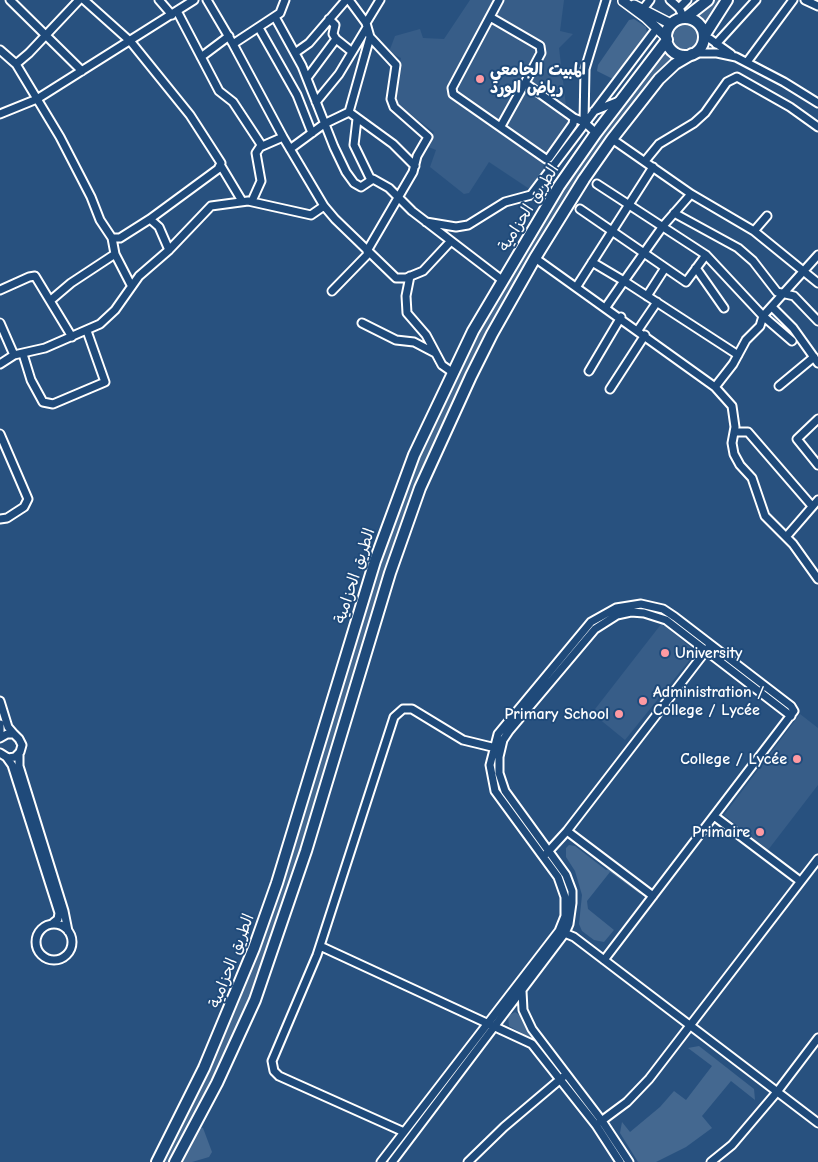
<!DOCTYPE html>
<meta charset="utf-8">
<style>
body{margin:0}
canvas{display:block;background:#28517f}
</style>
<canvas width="818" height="1162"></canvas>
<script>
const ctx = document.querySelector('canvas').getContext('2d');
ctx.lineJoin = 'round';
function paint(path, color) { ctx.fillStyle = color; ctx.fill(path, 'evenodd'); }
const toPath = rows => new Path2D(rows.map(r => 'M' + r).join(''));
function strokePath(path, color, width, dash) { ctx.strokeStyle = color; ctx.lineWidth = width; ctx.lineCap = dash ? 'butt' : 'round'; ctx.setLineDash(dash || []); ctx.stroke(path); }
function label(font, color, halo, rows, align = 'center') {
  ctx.font = font + ' "Comic Neue","Playpen Sans Arabic",sans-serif'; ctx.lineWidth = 4; ctx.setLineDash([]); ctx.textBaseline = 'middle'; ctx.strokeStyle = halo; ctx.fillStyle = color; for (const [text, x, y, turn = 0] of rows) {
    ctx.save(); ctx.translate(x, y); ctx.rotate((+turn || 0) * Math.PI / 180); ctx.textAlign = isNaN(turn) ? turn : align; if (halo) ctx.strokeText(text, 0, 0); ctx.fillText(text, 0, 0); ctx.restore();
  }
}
paint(toPath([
 [470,0,564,0,560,31,573,34,559,48,566,106,578,114,576,122,532,187,528,188,489,162,469,193,464,194,430,167,436,150,426,146,434,132,397,104,394,99,401,58,389,52,395,36,420,29,423,38,444,39],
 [662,623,696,652,625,740,592,713],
 [800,714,818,728,818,785,768,850,724,815]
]), '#375d88');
paint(toPath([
 [714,0,723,0,706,24,694,15],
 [634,19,646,27,647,34,613,79,597,71,598,65,629,20],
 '672 36a13 13 0 1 1 26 0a13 13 0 1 1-26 0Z',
 [662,49,668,57,674,61,565,203,424,473,299,865,254,994,236,1036,171,1162,161,1162,177,1137,210,1069,246,985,281,886,370,591,410,476,492,303,573,173],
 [569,845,575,846,606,870,611,868,643,891,640,894,610,872,587,901,588,909,614,930,604,942,594,940,582,931,579,924,582,895,575,871,566,857,566,848],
 [515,1012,521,1016,528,1029,546,1052,534,1040,509,1026,508,1016],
 [699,1046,754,1089,755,1100,731,1081,702,1116,712,1128,686,1147,656,1162,638,1162,620,1133,622,1122,630,1132,660,1107,674,1091,686,1100,712,1066,688,1048],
 [199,1127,203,1128,212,1152,209,1157,192,1162,182,1162]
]), '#446890');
const minor = toPath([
 [10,0,82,71],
 [84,0,131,42,190,115,221,163,218,169,150,219],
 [159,0,172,15],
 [207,0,233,44],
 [285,0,280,13,233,44,283,137,324,206,335,219,396,278,406,278,423,271,450,242],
 [349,0,366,23,370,37,396,65,391,99,394,107,428,137,417,156,413,172,367,251],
 [499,0,452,88,453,94,546,159,549,158,573,124,574,118],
 [670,0,679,8,684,18],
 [805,0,818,6],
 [679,8,687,0],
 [643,9,650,0],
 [177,11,219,91,233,102,262,146],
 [275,17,302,66,334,147,346,172,354,183,361,187,373,179,389,188,412,211,502,280],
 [490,17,540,46,541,53,525,83],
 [329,19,335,25,333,34,336,39],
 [366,23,380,0],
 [259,28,297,95,312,133],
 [704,37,710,39,731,54],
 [716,44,756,0],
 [0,50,16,64,60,137,91,197,100,220,112,238,120,238,150,219,159,227,169,250],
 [295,53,309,43,346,0],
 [694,53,717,53,736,57,784,82,818,103],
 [201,57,229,36],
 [747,62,793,0],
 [16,64,29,53,79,0],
 [307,78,336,39,351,51],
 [316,102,339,74,366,29],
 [594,111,619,101],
 [349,112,393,144,415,166],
 [0,114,37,99,194,0],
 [357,119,354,145,371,180],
 [584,122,585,69,606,0],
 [501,126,525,83,574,118,584,122,596,133],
 [290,149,324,124,349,112,370,37],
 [645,161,659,144,694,123,705,113,727,82,737,77,790,107,818,127],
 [221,166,242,201],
 [597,184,706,255,763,316,792,341],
 [691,194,754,231,818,283],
 [252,201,261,181,256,153,260,147,283,137],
 [580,209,686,282,706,255],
 [674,213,738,248,753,261,777,292,794,296,818,321],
 [426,222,456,227,468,225,505,202,531,195,657,28],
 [754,231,767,216],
 [112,238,115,254,131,285],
 [818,255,763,316,760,326,746,340,733,364,715,387,732,406,735,427,732,443,734,454,740,465,752,478,765,516,793,544,818,579],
 [535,258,715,387],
 [592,262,624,281,663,226,691,194,612,139],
 [696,268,724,308],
 [410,276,406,296,407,313,426,335,442,365,452,372],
 [577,286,653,167],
 [0,290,29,277,35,276,72,337],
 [332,291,369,253],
 [647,296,665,268],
 [51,300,71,283,115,254],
 [606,307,624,281,738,355],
 [772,307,793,328,818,363],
 [0,323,14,355,0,364],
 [362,323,396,340,414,342,435,353],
 [638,330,657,302],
 [23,354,31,380,43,402,53,404,105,382,87,331],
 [14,355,45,348,100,324,115,310,139,276,169,250,211,206,248,201,311,215,324,206],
 [589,371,621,317],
 [779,386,814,357],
 [610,389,645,335],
 [818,419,797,439,818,465],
 [734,432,748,432,812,506],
 [0,434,28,499,24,507,7,518,0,519],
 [786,537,818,500],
 [0,701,8,727,14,734],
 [0,724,0,737],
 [0,738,7,734,14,734,19,739,22,745,20,752,15,757,8,758,0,753],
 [19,753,19,766,64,911,68,931],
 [7,758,12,765,59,913,58,919,53,923],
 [714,816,800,881],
 [567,831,653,896],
 [546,854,567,831,708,648],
 '36 942a18 18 0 1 1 36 0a18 18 0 1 1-36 0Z',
 [562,932,574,937,818,1123],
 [320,946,532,1044,596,1125,620,1162],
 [522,991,523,1010,532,1029,602,1121,629,1162],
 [596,1125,627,1102,649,1079,818,859],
 [404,1132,279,1076,274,1071,272,1061,317,955,394,717,403,709,412,709,463,740,496,748],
 [381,1162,559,931,565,916,565,897,558,877,495,791,490,765,498,734,591,622,616,608,641,604,663,609,675,617,791,706,794,711,604,960],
 [392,1162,565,933,569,924,572,903,572,891,566,875,505,791,499,773,499,757,503,740,509,731,595,629,617,615,631,612,644,613,666,620,791,716],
 [468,1162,504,1127,563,1077],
 [711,1162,732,1145,777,1092,818,1038]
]);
const major = toPath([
 [623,1,646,18,667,38],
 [634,5,671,24]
]);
const highway = toPath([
 [685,18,708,0],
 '666 37a19 19 0 1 1 38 0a19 19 0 1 1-38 0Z',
 [704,36,727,0],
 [157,1162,204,1068,254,948,277,883,375,561,414,455,473,331,559,186,596,133,667,40],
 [175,1162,217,1083,255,1000,306,851,390,573,420,488,471,376,492,334,535,258,584,179,612,139,659,79,675,64,692,54]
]);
strokePath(minor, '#fff', 11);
strokePath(major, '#fff', 12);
strokePath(highway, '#fff', 14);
strokePath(minor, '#1f4a7a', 7);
strokePath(major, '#1f4a7a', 9);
strokePath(highway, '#1f4a7a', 10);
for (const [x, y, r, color] of [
 [480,79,5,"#ff9aa2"],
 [665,653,5,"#ff9aa2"],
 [643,701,5,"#ff9aa2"],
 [619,714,5,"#ff9aa2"],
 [797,759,5,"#ff9aa2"],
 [760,832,5,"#ff9aa2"]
]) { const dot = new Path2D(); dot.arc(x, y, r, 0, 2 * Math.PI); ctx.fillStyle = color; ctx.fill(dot); strokePath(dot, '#1f4a7a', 2); }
label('bold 16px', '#fff', '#1f4a7a', [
 ["المبيت الجامعي",490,70],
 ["رياض الورد",490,88],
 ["University",675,653],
 ["Administration /",653,692],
 ["College / Lycée",653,710],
 ["Primary School",609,714,"right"],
 ["College / Lycée",787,759,"right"],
 ["Primaire",750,832,"right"]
], 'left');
label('16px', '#fff', '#1f4a7a', [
 ["الطريق الحزامية",529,208,-58],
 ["الطريق الحزامية",355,576,-72],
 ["الطريق الحزامية",232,961,-69]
]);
</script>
